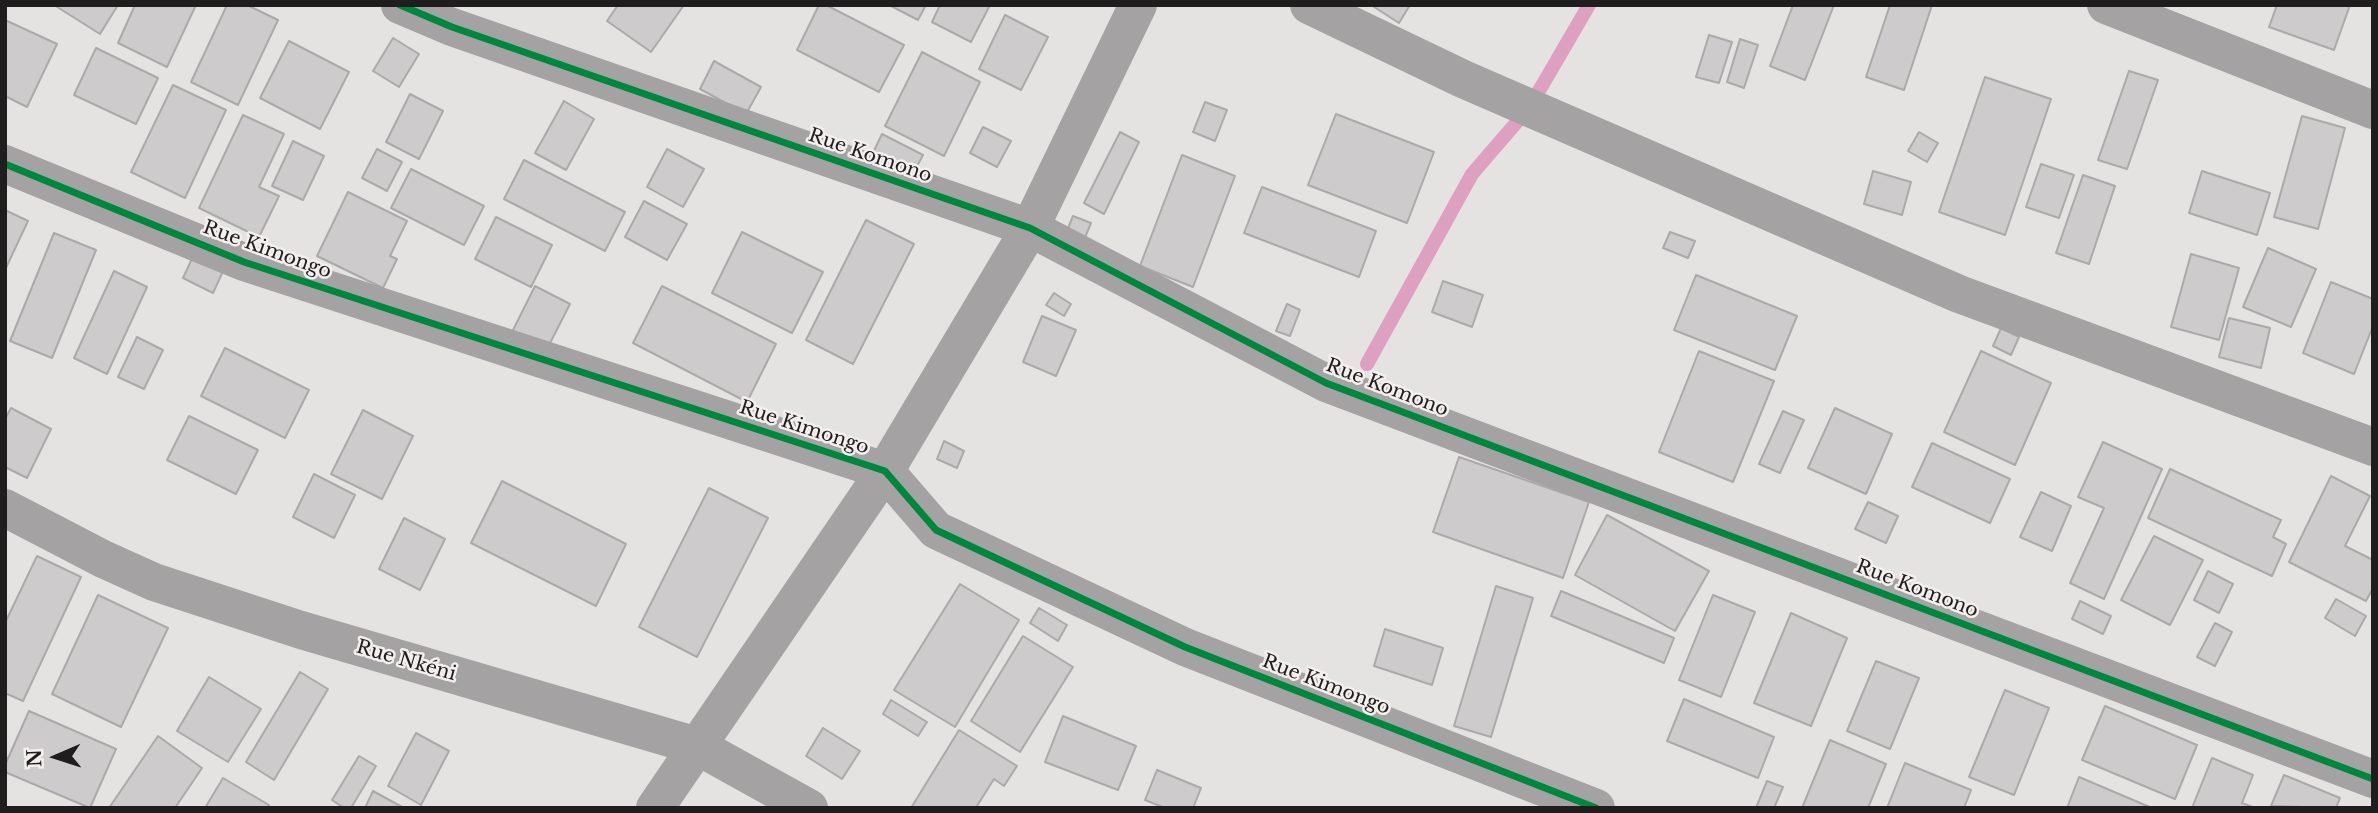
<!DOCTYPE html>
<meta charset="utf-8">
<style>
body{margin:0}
#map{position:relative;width:2378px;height:813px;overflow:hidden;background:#e5e3e2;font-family:"Libre Baskerville",serif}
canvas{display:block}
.frame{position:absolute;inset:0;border:7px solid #1f1d1d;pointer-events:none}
.north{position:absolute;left:21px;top:722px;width:70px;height:70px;-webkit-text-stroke:5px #f4efee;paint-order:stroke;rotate:267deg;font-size:19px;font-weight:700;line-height:28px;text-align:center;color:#1f1d1d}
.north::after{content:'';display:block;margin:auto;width:24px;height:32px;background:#1f1d1d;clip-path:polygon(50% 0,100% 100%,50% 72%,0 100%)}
</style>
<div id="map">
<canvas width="2378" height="813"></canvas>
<div class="frame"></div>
<div class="north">N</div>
</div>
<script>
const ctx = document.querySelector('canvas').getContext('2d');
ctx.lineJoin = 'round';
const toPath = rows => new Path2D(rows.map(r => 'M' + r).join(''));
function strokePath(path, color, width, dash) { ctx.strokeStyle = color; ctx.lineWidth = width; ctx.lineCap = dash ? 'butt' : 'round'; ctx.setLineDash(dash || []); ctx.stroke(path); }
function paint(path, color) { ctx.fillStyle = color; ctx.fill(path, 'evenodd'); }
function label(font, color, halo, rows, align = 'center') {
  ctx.font = font + ' "Libre Baskerville",serif'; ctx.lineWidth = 5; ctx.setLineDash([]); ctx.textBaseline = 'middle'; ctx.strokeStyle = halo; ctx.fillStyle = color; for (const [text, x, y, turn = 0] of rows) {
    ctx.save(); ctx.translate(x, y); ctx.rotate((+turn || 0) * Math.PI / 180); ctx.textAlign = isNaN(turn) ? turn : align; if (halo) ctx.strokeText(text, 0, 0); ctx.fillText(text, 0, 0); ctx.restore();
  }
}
strokePath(toPath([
 [1367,364,1472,174,1529,108,1589,5]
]), '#dea0c0', 14);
const building = toPath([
 [54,5,118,5,100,34,54,5],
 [135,5,196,5,167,67,118,43,135,5],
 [227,5,247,5,278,20,238,105,191,82,227,5],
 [618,5,684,5,651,52,607,21,618,5],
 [819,5,826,5,904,45,879,92,797,50,819,5],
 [889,5,926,5,918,20,889,5],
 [940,5,990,5,971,42,932,22,940,5],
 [1371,5,1410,5,1399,23,1371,5],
 [1793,5,1834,5,1805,80,1770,66,1793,5],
 [1890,5,1932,5,1904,90,1866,77,1890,5],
 [2277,5,2350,5,2334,50,2269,27,2277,5],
 [1005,15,1048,37,1021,90,979,69,1005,15],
 [5,20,57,44,27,107,5,96,5,20],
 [1709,35,1732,42,1719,83,1696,77,1709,35],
 [393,38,419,54,399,87,373,71,393,38],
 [1740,39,1758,45,1744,88,1727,82,1740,39],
 [289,41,349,72,320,129,260,98,289,41],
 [96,48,158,78,136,124,74,95,96,48],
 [922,52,980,82,944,156,885,126,922,52],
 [714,61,761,87,746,114,700,89,714,61],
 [2129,71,2158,80,2127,169,2098,160,2129,71],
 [1985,77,2051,99,2005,235,1939,212,1985,77],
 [173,85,226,110,185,198,131,172,173,85],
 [410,94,443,111,419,159,386,142,410,94],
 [564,101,594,119,566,170,535,153,564,101],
 [1205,102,1227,110,1215,141,1193,132,1205,102],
 [1336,114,1434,152,1407,223,1308,185,1336,114],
 [243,115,284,134,259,187,279,196,259,237,199,208,243,115],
 [2302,116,2345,128,2318,229,2274,217,2302,116],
 [983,127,1011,141,997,167,970,153,983,127],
 [1120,132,1139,142,1104,214,1084,203,1120,132],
 [1919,132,1938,143,1927,162,1908,151,1919,132],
 [882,134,923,155,909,181,869,161,882,134],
 [293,141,324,156,303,200,272,186,293,141],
 [377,149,402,162,387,191,362,178,377,149],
 [667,149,704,169,683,207,647,187,667,149],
 [1182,155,1235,176,1193,287,1140,266,1182,155],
 [524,160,625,212,605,251,504,199,524,160],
 [2041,164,2074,175,2059,218,2026,207,2041,164],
 [411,169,484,206,464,245,391,208,411,169],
 [1873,171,1911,182,1902,215,1864,204,1873,171],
 [2202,171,2270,193,2257,235,2189,213,2202,171],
 [2083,175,2115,186,2089,264,2056,253,2083,175],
 [1262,187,1376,231,1359,277,1244,233,1262,187],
 [348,192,407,221,390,256,397,259,383,288,317,256,348,192],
 [644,201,687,224,667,260,625,237,644,201],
 [5,210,28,221,5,270,5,210],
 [1073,216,1091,223,1082,245,1064,238,1073,216],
 [496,217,552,245,531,287,475,259,496,217],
 [866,220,914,244,853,364,806,340,866,220],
 [742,232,823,272,792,333,712,293,742,232],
 [1670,232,1695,241,1688,258,1663,248,1670,232],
 [54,233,96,250,52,358,10,341,54,233],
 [2268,248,2316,269,2291,327,2243,307,2268,248],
 [195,252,225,267,213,293,183,278,195,252],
 [2191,254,2239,268,2219,340,2171,327,2191,254],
 [114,271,147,287,107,374,74,358,114,271],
 [1696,275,1797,316,1775,370,1674,330,1696,275],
 [1443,281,1483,295,1472,327,1432,312,1443,281],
 [2331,282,2373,299,2373,326,2354,374,2303,353,2331,282],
 [535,286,570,304,547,349,512,332,535,286],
 [662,286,776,344,747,402,633,343,662,286],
 [1054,293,1071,304,1064,316,1046,305,1054,293],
 [1287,304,1300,310,1290,336,1276,331,1287,304],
 [1042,316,1076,330,1056,376,1023,362,1042,316],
 [2229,318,2270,328,2261,368,2219,357,2229,318],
 [2001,328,2019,337,2011,355,1993,346,2001,328],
 [137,337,163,350,144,389,118,377,137,337],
 [225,348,309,390,285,438,201,396,225,348],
 [1699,351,1774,381,1733,482,1659,452,1699,351],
 [1981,351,2051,383,2015,465,1944,432,1981,351],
 [11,408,51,429,27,478,5,467,5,419,11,408],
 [1835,408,1892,434,1866,494,1808,468,1835,408],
 [363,410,413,436,382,499,331,474,363,410],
 [1783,411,1804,420,1780,473,1759,464,1783,411],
 [189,416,258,450,236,494,167,460,189,416],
 [944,441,964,451,957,468,937,459,944,441],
 [2103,442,2162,469,2104,599,2070,583,2104,508,2078,497,2103,442],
 [1932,443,2010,479,1990,523,1912,487,1932,443],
 [1459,457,1589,502,1563,578,1433,532,1459,457],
 [2170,469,2281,520,2273,537,2286,544,2272,576,2148,518,2170,469],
 [314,474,355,495,334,538,293,517,314,474],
 [2331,476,2370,496,2345,546,2373,560,2373,588,2366,601,2289,562,2331,476],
 [502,481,626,544,596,606,471,543,502,481],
 [709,488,768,518,697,657,639,627,709,488],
 [2041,492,2071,506,2052,551,2020,537,2041,492],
 [1868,502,1898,516,1886,543,1855,529,1868,502],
 [1607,515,1709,571,1675,631,1575,575,1607,515],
 [404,518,445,539,420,590,379,569,404,518],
 [2154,536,2203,560,2170,625,2121,600,2154,536],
 [37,556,81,577,23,701,5,693,5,623,37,556],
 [2208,571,2233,584,2219,613,2194,600,2208,571],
 [960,584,1019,620,955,727,894,690,960,584],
 [1496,586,1533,598,1491,737,1454,726,1496,586],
 [1561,591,1674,638,1664,663,1551,616,1561,591],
 [98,595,168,628,121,727,52,694,98,595],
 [1713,595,1755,612,1721,697,1679,680,1713,595],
 [2336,599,2366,616,2355,636,2325,618,2336,599],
 [2080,601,2111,616,2103,634,2072,619,2080,601],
 [1039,608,1067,625,1058,641,1030,623,1039,608],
 [1791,613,1847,638,1811,726,1754,703,1791,613],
 [2215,623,2232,632,2215,666,2197,657,2215,623],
 [1385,629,1443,648,1432,685,1374,666,1385,629],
 [1023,636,1073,667,1020,752,971,721,1023,636],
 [1876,661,1919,678,1890,749,1847,731,1876,661],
 [300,672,328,689,274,780,246,762,300,672],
 [209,677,261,709,228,762,177,731,209,677],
 [2005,690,2049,708,2014,795,1969,777,2005,690],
 [1684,699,1774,737,1758,778,1667,741,1684,699],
 [891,700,927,722,918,736,883,714,891,700],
 [2105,706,2197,745,2175,799,2082,760,2105,706],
 [29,711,116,749,90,808,5,772,5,765,29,711],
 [1063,716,1136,746,1118,790,1045,762,1063,716],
 [823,728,860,751,842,779,806,756,823,728],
 [959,730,1017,766,1004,786,994,779,977,806,979,808,911,808,959,730],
 [416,733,449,751,421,805,388,786,416,733],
 [158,736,202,768,175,808,109,808,158,736],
 [1830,740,1886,764,1868,808,1802,808,1830,740],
 [359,756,376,766,351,808,344,808,332,800,359,756],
 [2212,758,2253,775,2242,803,2255,808,2192,808,2212,758],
 [1905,763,1971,790,1964,808,1887,808,1905,763],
 [1157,770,1201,788,1193,808,1165,808,1145,800,1157,770],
 [2284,775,2340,798,2336,808,2271,806,2284,775],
 [2079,777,2152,808,2067,808,2079,777],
 [223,778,269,805,268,808,205,808,223,778],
 [1767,781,1783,787,1774,808,1756,808,1767,781],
 [373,791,404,808,365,808,373,791]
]);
paint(building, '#cdcbcb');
strokePath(building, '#aba9a9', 2);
strokePath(toPath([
 [400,5,452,27,1030,228,1326,383,2373,779],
 [1309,5,1463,79,1959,294,2373,447],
 [2106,5,2373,110],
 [5,164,244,262,885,471,936,530,1185,647,1596,808],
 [5,508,103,559,154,582,301,630,697,746,809,808],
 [655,808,885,471,1030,228,1138,5]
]), '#a4a2a2', 38);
strokePath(toPath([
 [400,5,452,27,1030,228,1326,383,2373,779],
 [5,164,244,262,885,471,936,530,1185,647,1596,808]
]), '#00873e', 7);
label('19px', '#1f1d1d', '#f4efee', [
 ["Rue Komono",870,156,19],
 ["Rue Kimongo",267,250,20],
 ["Rue Komono",1387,388,21],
 ["Rue Kimongo",804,428,18],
 ["Rue Komono",1917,589,21],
 ["Rue Nkéni",406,661,16],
 ["Rue Kimongo",1326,685,21]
]);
</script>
